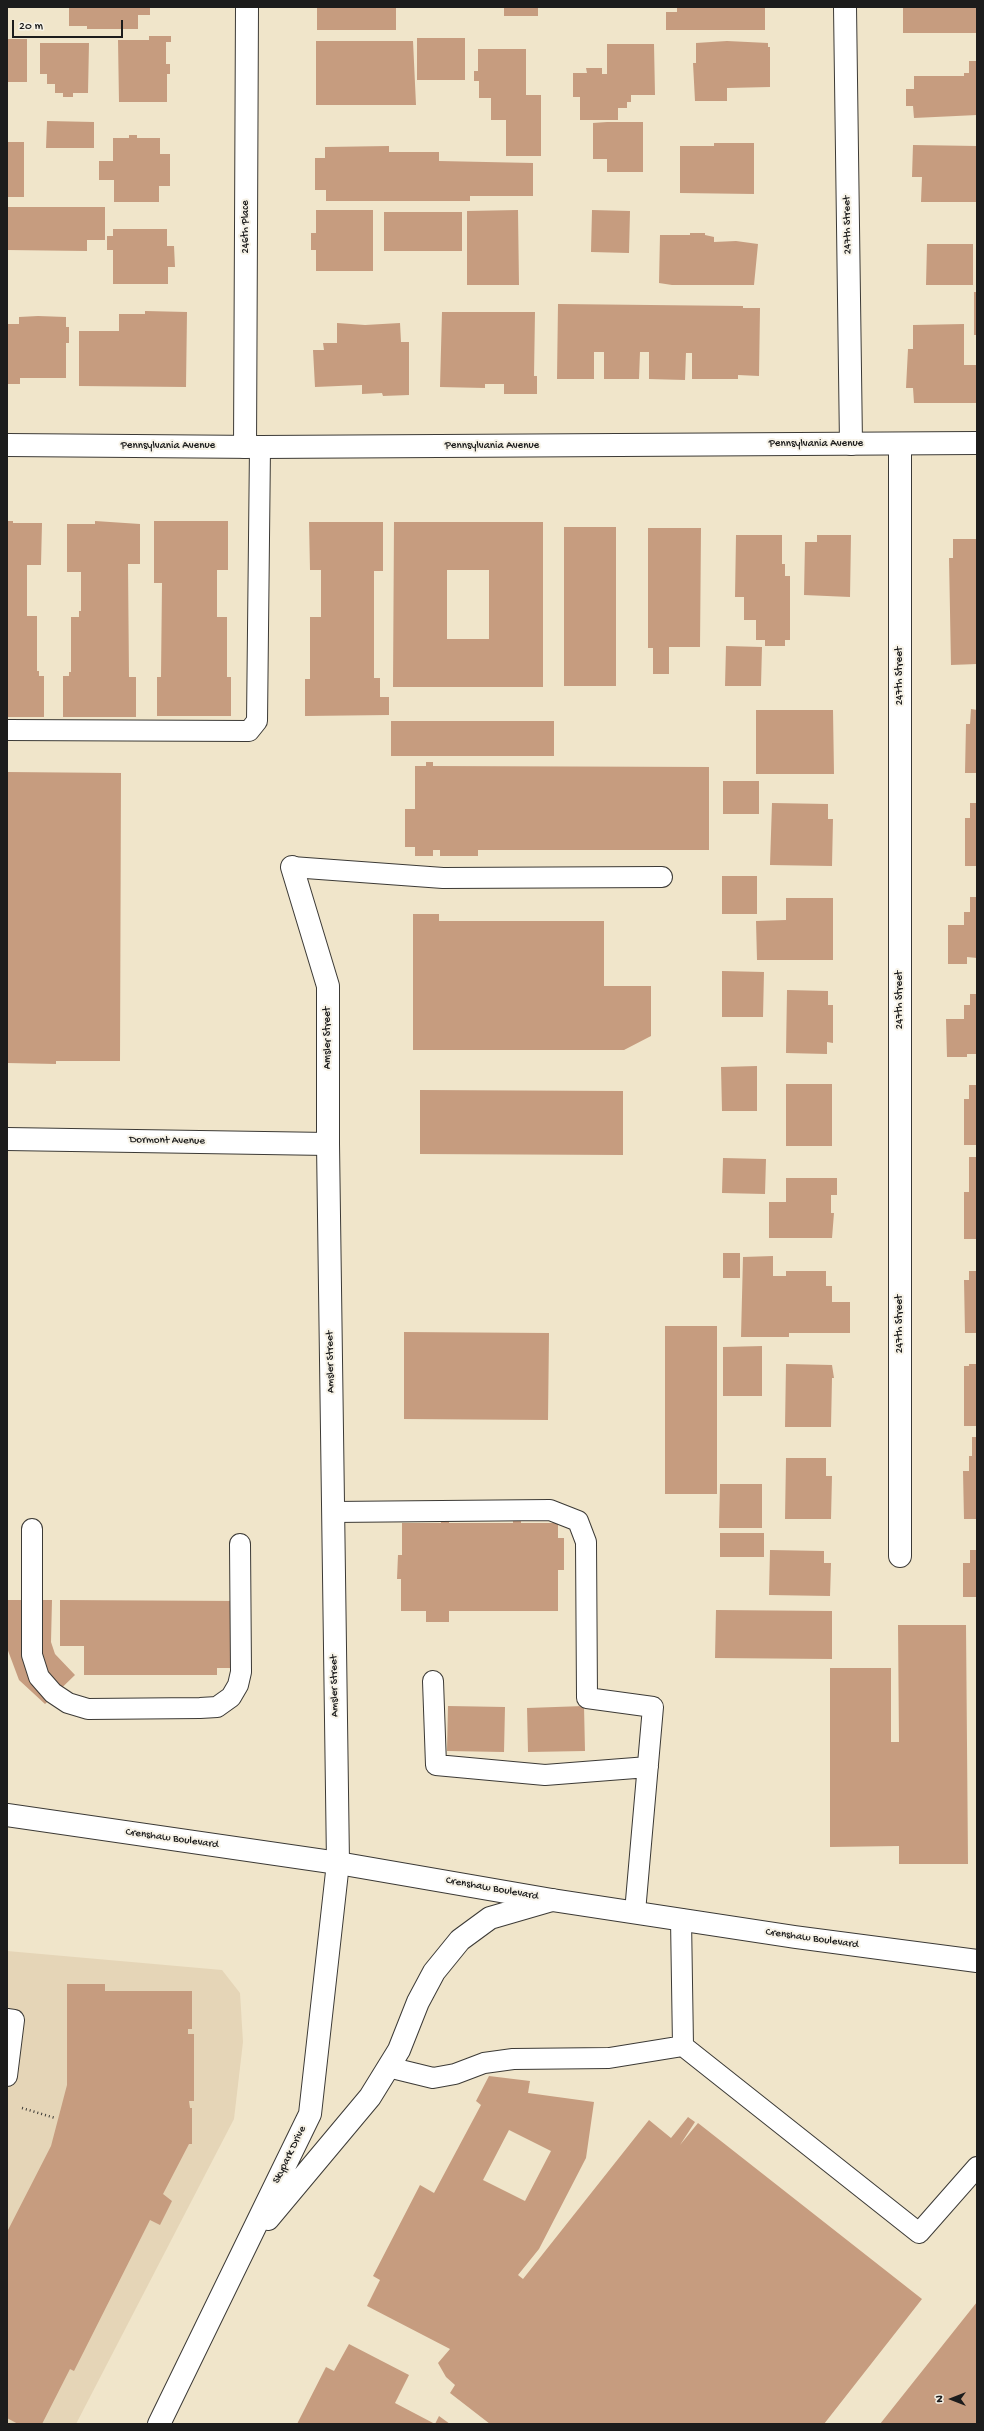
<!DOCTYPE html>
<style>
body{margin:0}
#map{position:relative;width:984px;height:2431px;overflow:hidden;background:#f0e5ca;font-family:"Gochi Hand",sans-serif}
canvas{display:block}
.frame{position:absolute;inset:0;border:8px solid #1c1c1c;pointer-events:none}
.north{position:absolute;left:932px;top:2379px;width:40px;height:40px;-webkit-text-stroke:3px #f7f3e8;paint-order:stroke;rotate:270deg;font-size:11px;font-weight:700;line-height:16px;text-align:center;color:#1c1c1c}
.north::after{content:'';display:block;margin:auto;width:14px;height:18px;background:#1c1c1c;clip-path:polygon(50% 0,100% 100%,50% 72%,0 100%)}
.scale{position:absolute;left:12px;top:20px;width:111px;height:18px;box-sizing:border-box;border:2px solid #1c1c1c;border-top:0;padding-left:5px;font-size:12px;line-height:14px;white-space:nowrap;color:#1c1c1c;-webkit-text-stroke:3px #f7f3e8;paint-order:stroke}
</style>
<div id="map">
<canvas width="984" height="2431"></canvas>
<div class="frame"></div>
<div class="north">N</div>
<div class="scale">20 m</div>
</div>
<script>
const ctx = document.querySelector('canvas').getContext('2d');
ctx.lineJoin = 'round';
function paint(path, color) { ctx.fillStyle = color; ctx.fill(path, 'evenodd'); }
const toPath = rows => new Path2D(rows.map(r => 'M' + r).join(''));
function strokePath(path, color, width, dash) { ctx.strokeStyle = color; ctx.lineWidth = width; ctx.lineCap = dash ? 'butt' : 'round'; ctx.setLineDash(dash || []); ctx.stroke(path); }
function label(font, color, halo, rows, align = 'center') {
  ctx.font = font + ' "Gochi Hand",sans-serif'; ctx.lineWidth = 4; ctx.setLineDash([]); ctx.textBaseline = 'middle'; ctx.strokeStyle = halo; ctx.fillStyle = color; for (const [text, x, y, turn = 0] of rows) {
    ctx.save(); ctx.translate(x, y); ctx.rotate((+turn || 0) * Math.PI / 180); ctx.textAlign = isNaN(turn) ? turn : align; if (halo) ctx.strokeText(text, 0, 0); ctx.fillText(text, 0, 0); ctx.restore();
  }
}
paint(toPath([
 [7,1951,222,1970,240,1993,243,2042,234,2119,76,2424,7,2424]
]), '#e5d5b7');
paint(toPath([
 [69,7,150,7,150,15,138,15,138,29,87,29,87,26,69,26],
 [317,7,396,7,396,30,317,30],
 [504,7,538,7,538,16,504,16],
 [677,7,765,7,765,30,666,30,666,12,677,12],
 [903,7,977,7,977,33,903,33],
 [149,36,171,36,171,42,166,42,166,64,170,64,170,74,167,74,167,102,119,102,118,40,149,40],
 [417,38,465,38,465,80,417,80],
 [7,39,27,39,27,82,7,82],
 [316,41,413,41,416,105,316,105],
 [727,41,768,43,768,47,770,47,770,87,727,88,727,101,695,101,693,63,696,63,696,43],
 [40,43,89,43,88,93,73,93,73,97,63,97,63,93,55,93,55,84,47,84,47,74,40,74],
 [607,44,654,44,655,95,631,95,631,102,627,102,627,108,618,108,618,120,580,120,580,97,573,97,573,73,587,73,586,68,602,68,602,74,607,74],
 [478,49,526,49,526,95,541,95,541,156,506,156,506,120,491,120,491,98,479,98,479,81,474,81,474,71,478,71],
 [969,61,977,61,977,115,914,118,913,106,906,106,906,89,914,89,914,76,964,76,964,73,969,73],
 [47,121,94,122,94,148,46,148],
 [607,122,643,122,643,172,607,172,607,159,593,159,593,123],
 [129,135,137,135,137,138,160,138,160,154,170,154,170,186,159,186,159,202,114,202,114,180,99,180,99,161,113,161,113,138,129,138],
 [7,142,24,142,24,197,7,197],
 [714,143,754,143,754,194,680,193,680,146,714,146],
 [913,145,977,146,977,202,921,202,922,177,912,177],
 [389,146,389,152,439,152,439,161,533,163,533,196,470,196,470,201,326,201,326,190,315,190,315,158,325,158,325,147],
 [7,207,105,207,105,240,87,240,87,251,7,250],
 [316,210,373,210,373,271,316,271,316,250,311,250,311,233,316,233],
 [518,210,519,285,467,285,467,211],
 [592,210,630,211,629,253,591,252],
 [384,212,462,212,462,251,384,251],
 [113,229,167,229,167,246,174,246,175,267,168,267,168,284,113,284,113,250,107,250,107,236,113,236],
 [690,233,705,233,705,235,714,237,714,242,736,241,758,244,754,285,672,285,659,283,660,235,690,235],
 [927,244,973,244,973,285,926,285],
 [974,292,977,292,977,335,974,335],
 [558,304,743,306,743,308,760,308,759,376,738,375,738,379,692,379,692,353,686,353,685,380,649,379,649,352,640,352,639,379,604,379,604,352,594,352,594,379,557,379],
 [145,311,187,312,186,387,79,386,79,331,119,331,119,314,145,314],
 [442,312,535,312,534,376,537,376,537,394,504,394,504,384,485,384,485,388,440,387],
 [38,316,66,317,66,327,69,327,69,343,66,343,66,378,20,378,20,384,7,384,7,324,19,324,19,317],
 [337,323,365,325,400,323,401,342,409,342,409,395,383,396,382,393,362,394,362,385,315,387,313,350,324,350,323,343,337,343],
 [964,324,964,365,977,365,977,403,914,403,913,388,906,388,908,349,913,349,913,325],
 [7,521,13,521,13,523,42,523,41,565,27,565,27,616,37,616,37,671,39,671,39,676,44,676,44,717,7,717],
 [95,521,140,524,140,564,128,564,129,677,136,677,136,717,63,717,63,676,69,676,69,672,71,672,71,617,79,617,79,611,81,611,81,572,67,572,67,524,95,524],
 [154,521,228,521,228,570,217,570,217,617,227,617,227,677,231,677,231,716,157,716,157,677,161,677,162,583,154,583],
 [309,522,383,522,383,571,374,571,374,678,380,678,380,697,389,697,389,715,305,716,305,679,310,679,310,617,321,617,321,570,310,570],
 [394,522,543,522,543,687,393,687],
 [447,570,489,570,489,639,447,639],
 [564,527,616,527,616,686,564,686],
 [648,528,701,528,700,647,669,647,669,674,653,674,653,648,648,648],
 [736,535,782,535,782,564,785,564,785,576,790,576,790,640,785,640,785,646,765,646,765,640,756,640,756,620,744,620,744,597,735,597],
 [817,535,851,535,850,597,804,595,805,542,817,542],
 [953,539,977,539,977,664,951,665,949,558,953,558],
 [726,646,762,647,761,686,725,686],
 [971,709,977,710,977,773,965,773,966,724,970,724],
 [756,710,833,710,834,774,756,774],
 [391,721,554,721,554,756,391,756],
 [426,762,433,762,433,766,709,767,709,850,478,850,478,856,440,856,440,850,433,850,433,856,415,856,415,847,405,847,405,809,415,809,415,766,426,766],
 [7,772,121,773,120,1061,56,1061,56,1064,7,1063],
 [723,781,759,781,759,814,723,814],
 [772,803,828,804,828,819,833,819,832,866,770,865],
 [970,803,977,803,977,866,965,866,965,818,970,818],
 [722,876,757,876,757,914,722,914],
 [970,897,977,897,977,958,967,957,967,964,948,964,948,925,964,925,964,912,970,912],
 [786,898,833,898,833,960,757,960,756,921,786,920],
 [413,914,439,914,439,921,604,921,604,986,651,986,651,1036,624,1050,413,1050],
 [722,971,764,972,763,1017,722,1017],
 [787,990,828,991,828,1005,833,1005,833,1043,827,1042,827,1054,786,1053],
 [970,994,977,994,977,1054,967,1054,967,1057,947,1057,946,1019,964,1019,964,1005,970,1005],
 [757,1066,757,1111,722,1111,721,1067],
 [786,1084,832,1084,832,1146,786,1146],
 [969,1085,977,1085,977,1145,964,1145,964,1099,969,1099],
 [420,1090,623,1091,623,1155,420,1154],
 [969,1157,977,1157,977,1239,964,1239,964,1192,969,1192],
 [723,1158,766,1159,765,1194,722,1193],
 [786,1178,837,1178,837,1195,831,1195,831,1213,834,1213,832,1238,769,1238,769,1202,786,1202],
 [723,1253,740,1253,740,1278,723,1278],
 [773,1256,773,1276,786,1276,786,1271,826,1271,826,1286,832,1286,832,1302,850,1302,850,1333,789,1333,789,1337,741,1337,743,1257],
 [969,1271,977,1271,977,1333,965,1333,964,1280,969,1280],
 [665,1326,717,1326,717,1494,665,1494],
 [404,1332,549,1333,548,1420,404,1419],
 [762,1346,762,1396,723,1396,723,1347],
 [786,1364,832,1365,834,1378,832,1378,831,1427,785,1427],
 [969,1364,977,1364,977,1426,964,1426,964,1366,969,1366],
 [972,1437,977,1437,977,1519,964,1519,963,1471,969,1471,969,1456,972,1456],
 [786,1458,826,1458,826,1476,832,1476,831,1519,785,1519],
 [720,1484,762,1484,762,1528,719,1528],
 [441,1520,449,1521,449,1523,513,1523,513,1520,521,1520,521,1523,558,1523,558,1538,564,1538,564,1570,558,1570,558,1611,449,1611,449,1622,426,1622,426,1611,401,1611,401,1579,397,1579,398,1555,402,1555,402,1523,441,1523],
 [720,1533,764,1533,764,1557,720,1557],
 [770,1550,824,1551,824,1563,831,1563,830,1596,769,1595],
 [970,1550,977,1550,977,1597,963,1597,963,1563,970,1563],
 [8,1600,52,1600,51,1642,55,1654,75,1675,45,1704,19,1680,7,1648],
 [60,1600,239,1601,239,1668,217,1668,217,1675,84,1675,84,1646,60,1646],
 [716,1610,832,1611,832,1659,715,1658],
 [898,1625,966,1625,968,1864,899,1864,899,1846,830,1847,830,1668,891,1668,891,1742,899,1742],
 [448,1706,505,1707,504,1752,447,1751],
 [584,1706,585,1751,528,1752,527,1708],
 [67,1984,105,1984,105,1991,192,1991,192,2029,188,2029,188,2034,194,2034,194,2101,189,2101,190,2108,192,2108,192,2144,189,2144,163,2194,172,2201,160,2225,150,2220,74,2371,70,2369,42,2424,18,2424,7,2418,7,2232,51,2146,67,2085],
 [489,2076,530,2081,528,2093,594,2102,586,2158,539,2249,518,2275,523,2279,649,2120,671,2138,688,2117,695,2122,680,2145,698,2123,922,2299,824,2424,490,2424,450,2393,455,2385,446,2377,438,2363,450,2349,367,2306,380,2280,373,2276,420,2185,434,2193,481,2105,476,2101],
 [509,2130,551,2151,525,2201,483,2180],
 [977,2302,977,2424,880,2424],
 [349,2344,409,2375,395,2403,435,2424,439,2416,450,2424,297,2424,326,2367,334,2371]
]), '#c69c7f');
const lane = toPath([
 [7,730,249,731,257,721,260,447],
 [292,867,443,878,662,877],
 [333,1512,550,1510,578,1521,586,1542,587,1698,653,1707,635,1912],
 [32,1529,32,1655,39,1677,53,1693,68,1703,88,1709,200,1708,217,1707,231,1697,238,1685,241,1672,240,1544],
 [433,1681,436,1765,545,1775,648,1767],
 [681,1919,683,2046],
 [7,2019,14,2020,7,2076],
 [388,2067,433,2078,455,2074,484,2063,513,2059,609,2058,683,2046,919,2233,977,2167]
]);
const street = toPath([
 [845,7,851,444],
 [900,444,900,1556],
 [245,447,247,7],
 [7,1139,328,1144,328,986,292,867]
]);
const secondary = toPath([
 [7,445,260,447,977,443],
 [268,2219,370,2097,399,2050,418,2002,434,1972,460,1940,490,1918,552,1900],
 [159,2424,310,2114,338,1863,328,1144]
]);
const primary = toPath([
 [7,1815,338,1863,552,1900,795,1937,977,1961]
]);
strokePath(lane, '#3c3a36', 22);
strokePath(street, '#3c3a36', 24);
strokePath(secondary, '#3c3a36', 24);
strokePath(primary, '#3c3a36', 24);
strokePath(toPath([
 [22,2108,55,2118]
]), '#3c3a36', 2.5, [1, 3]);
strokePath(lane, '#fff', 20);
strokePath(street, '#fff', 22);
strokePath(secondary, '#fff', 22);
strokePath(primary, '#fff', 22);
label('11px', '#1c1c1c', '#f7f3e8', [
 ["247th Street",848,225,-91],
 ["246th Place",246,227,-90],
 ["Pennsylvania Avenue",816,444],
 ["Pennsylvania Avenue",168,446],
 ["Pennsylvania Avenue",492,446],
 ["247th Street",900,676,-90],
 ["247th Street",900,1000,-90],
 ["Amsler Street",328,1038,-90],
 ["Dormont Avenue",167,1141,1],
 ["247th Street",900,1324,-90],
 ["Amsler Street",331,1362,-91],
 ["Amsler Street",335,1686,-91],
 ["Crenshaw Boulevard",172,1839,8],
 ["Crenshaw Boulevard",492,1889,10],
 ["Crenshaw Boulevard",812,1939,8],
 ["Skypark Drive",290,2155,-64]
]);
</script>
